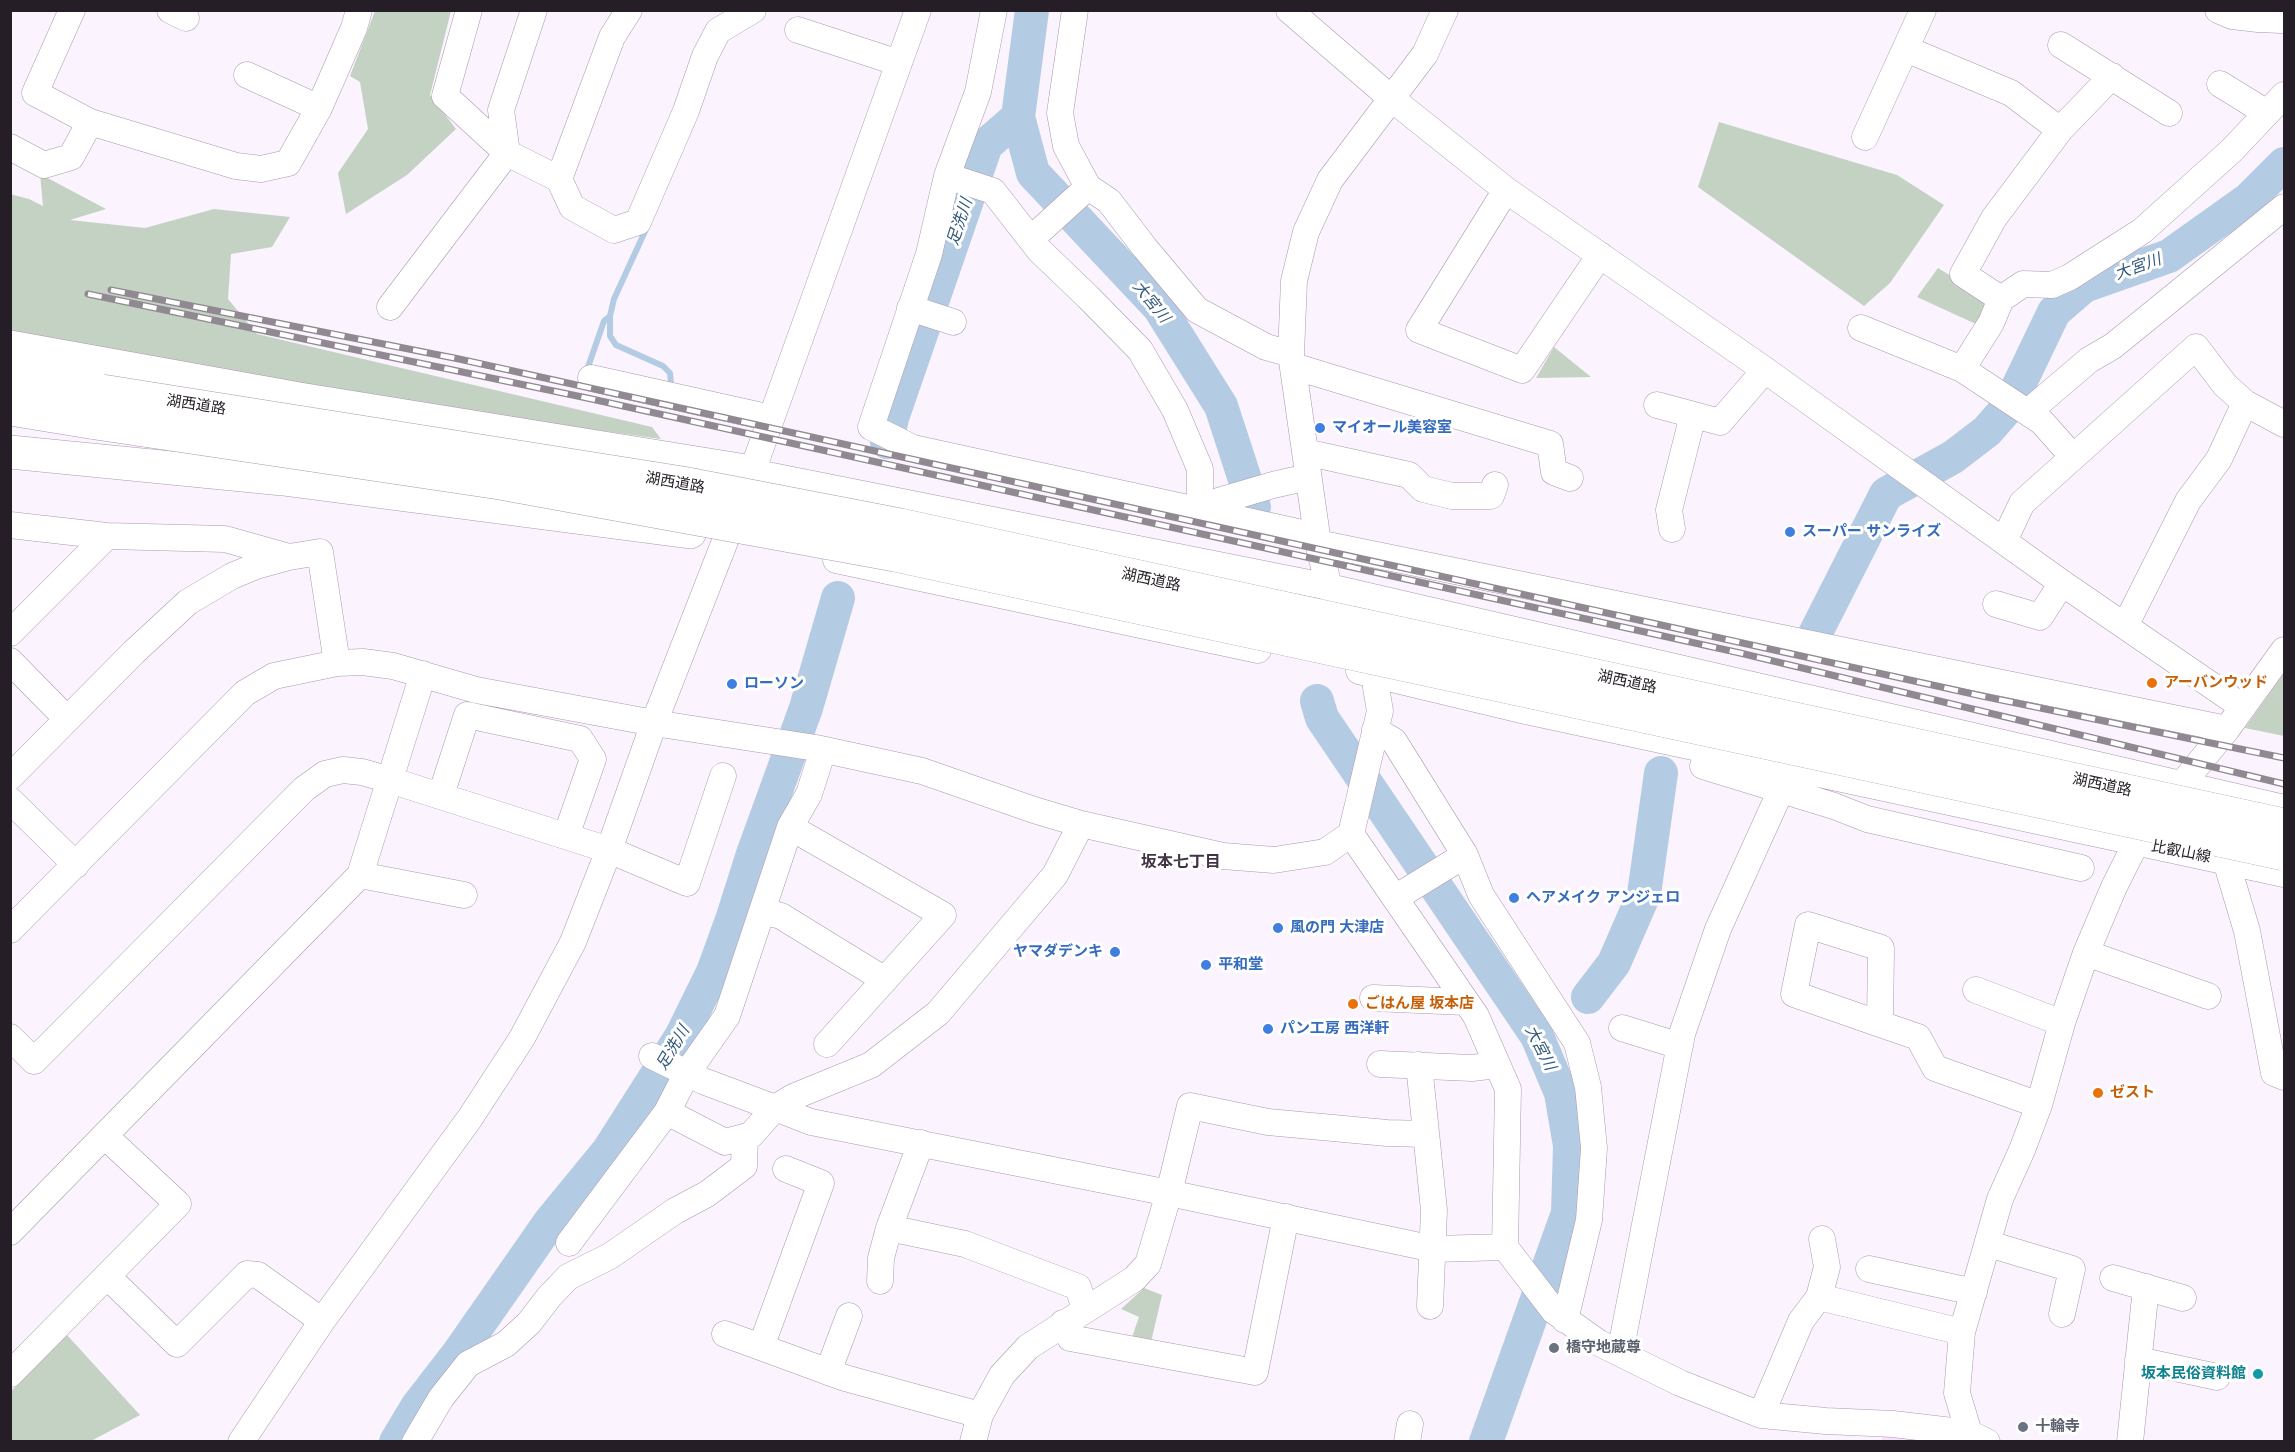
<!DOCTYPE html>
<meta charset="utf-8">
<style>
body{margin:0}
#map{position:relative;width:2295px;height:1452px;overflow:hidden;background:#fbf3fd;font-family:"Work Sans",sans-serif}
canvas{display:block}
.frame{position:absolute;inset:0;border:12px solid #251e26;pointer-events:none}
</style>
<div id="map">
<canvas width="2295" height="1452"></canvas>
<div class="frame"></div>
</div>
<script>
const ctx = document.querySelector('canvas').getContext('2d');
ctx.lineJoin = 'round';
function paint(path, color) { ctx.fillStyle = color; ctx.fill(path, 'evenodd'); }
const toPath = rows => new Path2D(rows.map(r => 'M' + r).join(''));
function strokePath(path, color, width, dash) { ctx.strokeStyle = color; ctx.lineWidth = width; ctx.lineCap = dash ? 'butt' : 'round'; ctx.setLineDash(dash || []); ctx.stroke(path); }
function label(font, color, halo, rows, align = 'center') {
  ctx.font = font + ' "Work Sans","Noto Sans JP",sans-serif'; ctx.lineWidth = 6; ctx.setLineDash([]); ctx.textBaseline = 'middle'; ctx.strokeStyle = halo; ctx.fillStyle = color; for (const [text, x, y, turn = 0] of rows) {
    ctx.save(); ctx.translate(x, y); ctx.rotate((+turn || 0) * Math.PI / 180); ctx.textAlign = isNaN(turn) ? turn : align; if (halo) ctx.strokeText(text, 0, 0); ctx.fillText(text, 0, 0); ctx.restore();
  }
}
paint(toPath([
 [1882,1435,1952,1441,1882,1441]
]), '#fae0ff');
paint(toPath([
 [375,11,451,11,430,95,456,129,407,175,346,214,338,173,368,129,360,82,350,76],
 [1719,122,1897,175,1944,205,1890,283,1864,306,1698,187],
 [40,174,106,209,70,220,145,228,214,209,290,217,272,247,231,254,228,299,257,334,652,427,661,439,299,389,11,337,10,194,29,199,43,206],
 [1938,268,1988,299,1978,325,1917,297],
 [1554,347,1591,377,1536,378],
 [2284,673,2284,736,2245,728],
 [1144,1288,1162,1295,1151,1342,1131,1340,1139,1317,1121,1309],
 [67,1335,140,1415,91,1441,11,1442,11,1391]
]), '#c4d2c3');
strokePath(toPath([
 [647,227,614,299,610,316,610,336,616,345,663,366,670,373,671,384],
 [588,367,604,321,610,316]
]), '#b4cce3', 6);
strokePath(toPath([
 [1018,117,1033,173,1159,307,1221,406,1254,507],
 [2018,387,2054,312,2084,286,2169,256,2249,199,2284,164],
 [887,442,892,418,986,145,1018,117,1032,10],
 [1813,638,1886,494,1953,457,1987,431,2008,407],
 [1317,701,1322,718,1537,1036,1561,1093,1570,1146,1568,1213,1486,1442],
 [1588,997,1614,963,1644,894,1661,773],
 [396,1442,417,1407,458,1354,550,1222,609,1150,681,1037,713,972,733,917,753,854,806,708,838,598]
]), '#b4cce3', 34);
const minor = toPath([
 [72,10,35,93,90,122],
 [170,10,186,18],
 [534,10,501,110,507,153,559,179,572,207,614,230,638,222,686,111,705,56,718,31,753,10],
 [994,10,978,92,947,176,929,254,871,427,913,448,1316,536],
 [1075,10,1060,113,1066,146,1088,187,1109,201,1145,248,1197,310,1266,347,1291,354],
 [1289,10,1392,99,1506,190,1765,370,2062,583,2243,707],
 [2218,10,2232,16,2258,19,2281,20,2284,17],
 [798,30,899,63],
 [2061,45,2169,113],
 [1906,49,2011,93,2060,130,1994,218,1963,274,2001,299],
 [247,75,319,108],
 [2220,84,2267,113],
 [2060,130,2112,76],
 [1865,137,1923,10],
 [10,147,44,165,71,157,90,122,236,166,261,169,288,163,319,108,354,28,359,10],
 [947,176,993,191,1039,250,1088,297,1140,350,1175,410,1200,469,1200,511,1215,502,1273,485,1308,477],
 [559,179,612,37,629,10],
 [1506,190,1419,330,1522,370,1600,255],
 [1031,239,1088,187],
 [390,307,507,153,445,96,469,10],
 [910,308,953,322],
 [1861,328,1962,369,2042,422,2073,457],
 [1293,366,1550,444,1554,472,1570,478],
 [1962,369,1991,323,2001,299,2023,284,2052,285,2070,277,2142,231,2231,151,2284,95],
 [591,378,771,418],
 [1657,405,1720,422,1765,370],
 [2028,412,2089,360,2113,346,2284,207],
 [1305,452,1409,475,1423,489,1452,496,1491,496,1495,485],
 [752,472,1329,587,2284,808],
 [10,525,107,536,225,539,289,557],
 [1672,529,1669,510,1693,415],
 [2004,541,2022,503,2196,347,2225,385,2245,403,2284,424],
 [1318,543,2227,729],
 [836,560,1258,650],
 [1996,604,2040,617,2062,583],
 [2125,626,2188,501,2219,459,2245,403],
 [10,633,107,536],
 [10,661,67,719],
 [1359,671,1526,711,2284,874],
 [1375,730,1394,741,1465,855,1481,895,1577,1043,1588,1087,1594,1148,1589,1220,1565,1320],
 [1703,766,1834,806,1867,819,2081,868],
 [10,777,134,652,188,602,232,576,256,566,289,557,320,552,337,663],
 [441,795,467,715,580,739,593,759,566,836],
 [2173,795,2227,729,2284,650],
 [10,800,76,865],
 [1081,824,1055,875,938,1013,871,1065,793,1097,775,1108,811,1122,1169,1193,1434,1249,1505,1247],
 [790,827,943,915,827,1044],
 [1351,834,1476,1016,1508,1089,1505,1247,1554,1311,1599,1343,1680,1383,1761,1415,1826,1421,1893,1424,1969,1433,1987,1442],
 [2226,861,2247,931,2274,1073,2284,1077],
 [360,875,464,895],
 [1395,898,1465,855],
 [762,911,781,916,885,980],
 [10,930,245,693,274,676,337,663,363,662,393,666,476,690,654,723,816,748,922,771,1034,810,1081,824,1223,856,1274,860,1325,852,1351,834,1380,711,1374,675,1329,587,1318,543,1291,354,1294,281,1306,232,1330,180,1425,54,1445,10],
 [2086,953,2208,996],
 [1976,990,2062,1023],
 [1373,998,1465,1002],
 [1880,1024,1881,948,1808,925,1794,994,1880,1024,1918,1037,1935,1068,2039,1105],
 [1622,1028,1680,1046],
 [10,1037,34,1061,304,789,325,774,343,770,362,772,390,780,609,850,687,883,723,776],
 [652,1056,703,1081,775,1108,751,1135,725,1142,667,1112],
 [1380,1064,1472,1068,1497,1065],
 [1419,1065,1434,1210,1430,1306],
 [889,1228,965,1244,1078,1287,1085,1309],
 [10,1232,360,875,423,674],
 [569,1243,667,1112,687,1073,727,1016,790,827,809,794,823,750],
 [1989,1244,2072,1269,2062,1314],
 [1869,1269,1974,1292],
 [107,1276,177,1344,247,1274,258,1275,322,1321],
 [2113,1278,2183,1298],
 [880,1281,881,1258,889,1228,921,1143],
 [1819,1297,1962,1332],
 [1063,1323,1070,1338,1255,1372,1286,1217],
 [725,1334,845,1378,980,1415],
 [761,1347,821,1183,786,1169],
 [1620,1353,1682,1034,1718,929,1781,790],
 [2138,1360,2217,1377],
 [828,1372,849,1316],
 [10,1374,178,1204,105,1136],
 [1761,1415,1801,1321,1819,1297,1827,1267,1822,1239],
 [1969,1433,1957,1393,1962,1332,2000,1199,2022,1150,2039,1105,2062,1023,2086,953,2114,887,2136,843,2146,831],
 [241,1442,322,1321,470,1118,522,1038,573,942,609,850,654,723,752,472,918,10],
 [415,1442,441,1398,468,1364,506,1344,529,1323,549,1297,568,1277,610,1256,675,1211,707,1194,744,1166,745,1137],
 [973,1442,980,1415,1002,1375,1028,1347,1134,1279,1148,1264,1169,1193,1190,1106,1268,1122,1387,1133,1426,1134],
 [1407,1442,1410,1424],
 [2130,1442,2146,1287]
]);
const highway = toPath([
 [10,347,299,399,752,472],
 [10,376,102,391],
 [10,409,96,423],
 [10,452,283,479,690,532]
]);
strokePath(minor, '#ab98ae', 27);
strokePath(highway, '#ab98ae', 34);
strokePath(minor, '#fff', 26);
strokePath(highway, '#fff', 33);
const rail = toPath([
 [111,290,459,359,1982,696,2284,758],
 [88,294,587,398,1740,653,2284,784]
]);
strokePath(rail, '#918992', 7);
strokePath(rail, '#fff', 4.5, [14]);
const highwayBridge = toPath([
 [102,391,682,483,900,525,2284,825],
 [96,423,500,483,895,555,2284,854]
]);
strokePath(highwayBridge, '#ab98ae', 34, []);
strokePath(highwayBridge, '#fff', 33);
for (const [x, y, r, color] of [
 [1320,428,6,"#3f7fe0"],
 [1790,532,6,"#3f7fe0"],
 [2152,683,6,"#e8710a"],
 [732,684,6,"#3f7fe0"],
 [1514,898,6,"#3f7fe0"],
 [1278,928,6,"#3f7fe0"],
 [1115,952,6,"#3f7fe0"],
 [1206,965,6,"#3f7fe0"],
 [1353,1004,6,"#e8710a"],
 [1268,1029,6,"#3f7fe0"],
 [2098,1093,6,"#e8710a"],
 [1554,1348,6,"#6b7280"],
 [2258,1374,6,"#0f9aa8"],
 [2023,1427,6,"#6b7280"]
]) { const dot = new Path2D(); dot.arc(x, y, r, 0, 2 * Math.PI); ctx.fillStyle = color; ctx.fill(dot); strokePath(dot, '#fff', 2); }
label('15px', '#251e26', '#fff', [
 ["湖西道路",196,405,9],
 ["湖西道路",675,483,10],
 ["湖西道路",1151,580,12],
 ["湖西道路",1627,682,12],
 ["湖西道路",2102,785,12],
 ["比叡山線",2181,852,11]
]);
label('bold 15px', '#366cbe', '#fff', [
 ["マイオール美容室",1332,428],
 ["スーパー サンライズ",1802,532],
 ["ローソン",744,684],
 ["ヘアメイク アンジェロ",1526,898],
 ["風の門 大津店",1290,928],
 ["ヤマダデンキ",1103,952,"right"],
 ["平和堂",1218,965],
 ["パン工房 西洋軒",1280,1029]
], 'left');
label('bold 15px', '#c56008', '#fff', [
 ["アーバンウッド",2164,683],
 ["ごはん屋 坂本店",1365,1004],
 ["ゼスト",2110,1093]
], 'left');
label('bold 15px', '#5b616d', '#fff', [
 ["橋守地蔵尊",1566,1348],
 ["十輪寺",2035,1427]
], 'left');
label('bold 15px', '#0d838f', '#fff', [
 ["坂本民俗資料館",2246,1374]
], 'right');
label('italic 16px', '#335a7c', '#fff', [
 ["足洗川",960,222,-72],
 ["大宮川",2138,267,-20],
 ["大宮川",1151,302,51],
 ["足洗川",673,1048,-59],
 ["大宮川",1540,1048,63]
]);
label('bold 16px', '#433346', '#fff', [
 ["坂本七丁目",1181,862]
]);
</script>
